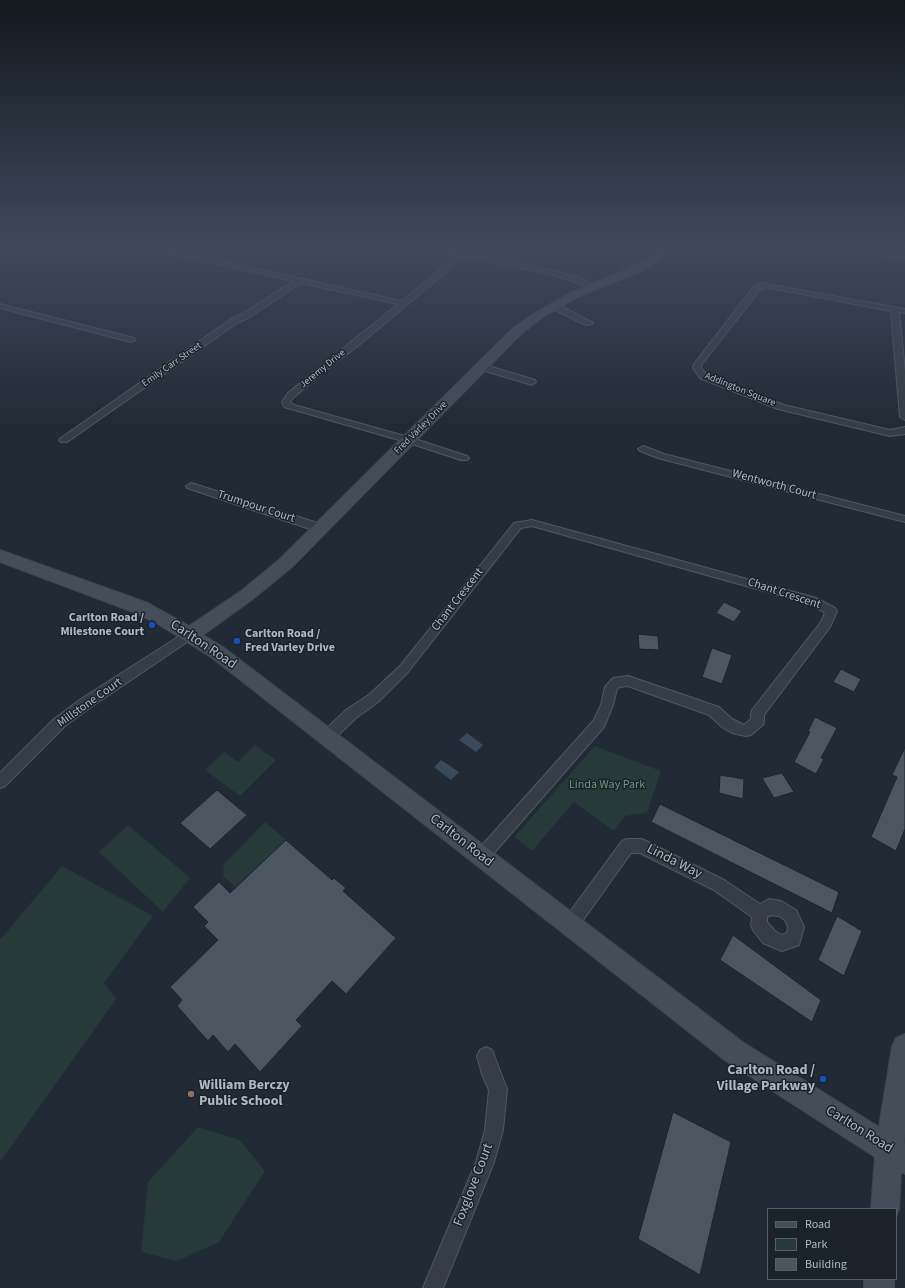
<!DOCTYPE html>
<style>
body{margin:0}
#map{position:relative;width:905px;height:1288px;overflow:hidden;background:#222b35;font-family:"Source Sans 3",sans-serif}
canvas{display:block}
.legend{position:absolute;left:767px;top:1208px;width:130px;height:72px;box-sizing:border-box;background:#1b222a;border:1px solid #575e67;margin:0;padding:5px 7px;list-style:none;font-size:12px;color:#b0b8c2}
.legend li{display:flex;align-items:center;gap:8px;height:20px}
.legend b{width:20px;border:1px solid #575e67}
</style>
<div id="map">
<canvas width="905" height="1288"></canvas>
<ul class="legend">
<li><b style="height:5px;background:#444d58"></b>Road</li>
<li><b style="height:11px;background:#273938"></b>Park</li>
<li><b style="height:11px;background:#4b5661"></b>Building</li>
</ul>
</div>
<script>
const ctx = document.querySelector('canvas').getContext('2d');
ctx.lineJoin = 'round';
function paint(path, color) { ctx.fillStyle = color; ctx.fill(path, 'evenodd'); }
const toPath = rows => new Path2D(rows.map(r => 'M' + r).join(''));
function strokePath(path, color, width, dash) { ctx.strokeStyle = color; ctx.lineWidth = width; ctx.lineCap = dash ? 'butt' : 'round'; ctx.setLineDash(dash || []); ctx.stroke(path); }
function label(font, color, halo, rows, align = 'center') {
  ctx.font = font + ' "Source Sans 3",sans-serif'; ctx.lineWidth = 3; ctx.setLineDash([]); ctx.textBaseline = 'middle'; ctx.strokeStyle = halo; ctx.fillStyle = color; for (const [text, x, y, turn = 0] of rows) {
    ctx.save(); ctx.translate(x, y); ctx.rotate((+turn || 0) * Math.PI / 180); ctx.textAlign = isNaN(turn) ? turn : align; if (halo) ctx.strokeText(text, 0, 0); ctx.fillText(text, 0, 0); ctx.restore();
  }
}
paint(toPath([
 [255,745,276,760,240,796,205,770,224,752,238,762],
 [595,746,661,771,647,813,625,816,614,831,574,802,532,851,514,837],
 [265,822,286,840,235,887,223,876,224,864],
 [128,825,190,878,163,912,99,852],
 [62,866,153,916,104,983,116,999,0,1162,0,940],
 [198,1127,240,1140,265,1171,219,1242,177,1261,141,1252,148,1182]
]), '#273938');
paint(toPath([
 [467,733,483,745,476,752,459,740],
 [441,760,459,772,451,780,434,767]
]), '#394a5d');
const building = toPath([
 [724,602,742,611,734,622,716,613,724,602],
 [638,634,658,636,659,650,639,649,638,634],
 [712,648,732,655,722,684,702,677,712,648],
 [841,669,861,679,854,692,833,682,841,669],
 [815,717,837,728,821,758,824,759,816,774,794,762,810,732,808,731,815,717],
 [905,747,905,829,896,851,871,837,897,777,892,775,905,747],
 [782,773,794,792,774,798,762,778,782,773],
 [720,775,744,779,743,799,719,793,720,775],
 [217,790,247,815,210,849,180,823,217,790],
 [660,804,839,892,832,913,651,822,660,804],
 [286,840,332,880,334,878,346,888,343,891,396,938,346,994,332,981,296,1020,302,1026,260,1072,235,1044,228,1052,213,1035,208,1041,177,1006,182,1000,170,987,218,940,204,926,208,922,193,907,219,882,230,893,286,840],
 [837,916,862,931,844,976,818,960,837,916],
 [733,935,821,1000,812,1022,720,960,733,935],
 [673,1112,731,1142,700,1275,638,1239,673,1112]
]);
paint(building, '#4b5661');
strokePath(building, '#1d242c', 1);
const street = toPath([
 [140,246,153,246,402,301,457,255,421,248,418,246,432,246,547,269,578,277,597,287,593,289,572,281,546,273,464,257,354,349,332,365,294,397,290,402,294,405,412,438,467,456,469,458,467,460,461,460,406,442,284,407,282,402,288,393,398,304,301,283,248,318,237,323,67,442,61,442,59,440,61,438,231,319,242,314,294,281,143,248,140,246],
 [845,246,857,246,905,257,905,261,845,246],
 [761,283,905,309,905,313,899,312,905,371,905,420,900,417,891,311,765,287,760,290,702,364,701,368,706,374,784,405,890,430,905,427,905,434,890,436,778,409,700,378,693,368,694,364,754,286,761,283],
 [0,304,134,338,135,340,131,342,0,308,0,304],
 [551,304,557,304,593,323,589,325,586,325,551,308,551,304],
 [482,364,535,380,536,382,532,385,479,369,478,367,482,364],
 [643,446,664,454,905,516,905,522,658,458,640,451,638,449,643,446],
 [191,483,324,525,325,528,324,531,320,532,316,531,187,488,186,486,191,483],
 [532,520,816,598,835,608,837,611,830,627,764,715,764,721,763,725,751,735,746,736,732,733,722,727,709,715,628,686,620,687,617,689,613,705,604,727,487,861,482,863,477,861,475,856,477,851,594,720,601,705,605,687,613,678,628,676,719,707,732,719,744,725,751,719,751,714,752,710,821,622,825,613,812,605,796,600,532,526,521,528,408,672,378,702,356,718,332,741,327,743,322,741,320,737,322,733,346,710,370,694,400,666,514,523,532,520],
 [189,630,193,632,195,635,193,638,91,707,64,727,5,786,0,788,0,773,54,719,81,699,189,630],
 [627,839,641,839,646,841,724,880,760,904,769,899,781,901,796,910,804,927,799,945,782,951,763,943,753,930,751,925,752,917,714,890,640,853,631,853,576,930,570,933,564,930,562,925,564,920,622,841,627,839],
 [771,915,779,916,785,920,788,927,787,933,782,935,775,931,767,922,767,917,771,915],
 [486,1047,492,1050,507,1089,503,1130,494,1162,443,1288,423,1288,476,1162,485,1130,489,1090,482,1074,477,1056,480,1050,486,1047]
]);
const secondary = toPath([
 [662,246,673,246,661,259,643,270,578,297,543,317,521,334,292,567,253,599,203,635,223,647,744,1043,879,1127,892,1047,896,1038,905,1034,905,1133,904,1143,905,1144,905,1174,901,1172,899,1209,896,1217,896,1209,871,1209,875,1157,726,1061,211,657,156,623,136,613,0,562,0,550,148,603,189,626,241,591,280,559,513,328,535,313,570,293,635,266,653,255,662,246],
 [864,1279,894,1279,894,1288,864,1288,864,1279]
]);
strokePath(street, '#505860', 2);
strokePath(secondary, '#3f464f', 2);
paint(street, '#363d46');
paint(secondary, '#444d58');
const sky = ctx.createLinearGradient(0, 0, 0, 426);
sky.addColorStop(0, '#13181d');
sky.addColorStop(0.58, '#3e4a5c');
sky.addColorStop(1, '#3e4a5c00');
ctx.fillStyle = sky;
ctx.fillRect(0, 0, 905, 426);
for (const [x, y, r, color] of [
 [152,625,4,"#1a4fb4"],
 [237,641,4,"#1a4fb4"],
 [823,1079,4,"#1a4fb4"],
 [191,1094,4,"#8d6e63"]
]) { const dot = new Path2D(); dot.arc(x, y, r, 0, 2 * Math.PI); ctx.fillStyle = color; ctx.fill(dot); strokePath(dot, '#1b222a', 1.5); }
label('10px', '#b0b8c2', '#1b222a', [
 ["Emily Carr Street",172,365,-35],
 ["Jeremy Drive",323,369,-39],
 ["Addington Square",740,390,22],
 ["Fred Varley Drive",421,428,-45]
]);
label('12px', '#b0b8c2', '#1b222a', [
 ["Wentworth Court",774,485,15],
 ["Trumpour Court",256,507,18],
 ["Chant Crescent",784,594,18],
 ["Chant Crescent",458,600,-52],
 ["Millstone Court",90,703,-35]
]);
label('bold 12px', '#b0b8c2', '#1b222a', [
 ["Carlton Road /",144,618],
 ["Milestone Court",144,632],
 ["Carlton Road /",245,634,"left"],
 ["Fred Varley Drive",245,648,"left"]
], 'right');
label('12px', '#719678', '#1b222a', [
 ["Linda Way Park",607,785]
]);
label('14px', '#b0b8c2', '#1b222a', [
 ["Carlton Road",203,645,34],
 ["Carlton Road",461,841,38],
 ["Linda Way",674,862,27],
 ["Carlton Road",859,1130,32],
 ["Foxglove Court",474,1185,-69]
]);
label('bold 14px', '#b0b8c2', '#1b222a', [
 ["Carlton Road /",815,1071],
 ["Village Parkway",815,1087],
 ["William Berczy",199,1086,"left"],
 ["Public School",199,1102,"left"]
], 'right');
</script>
